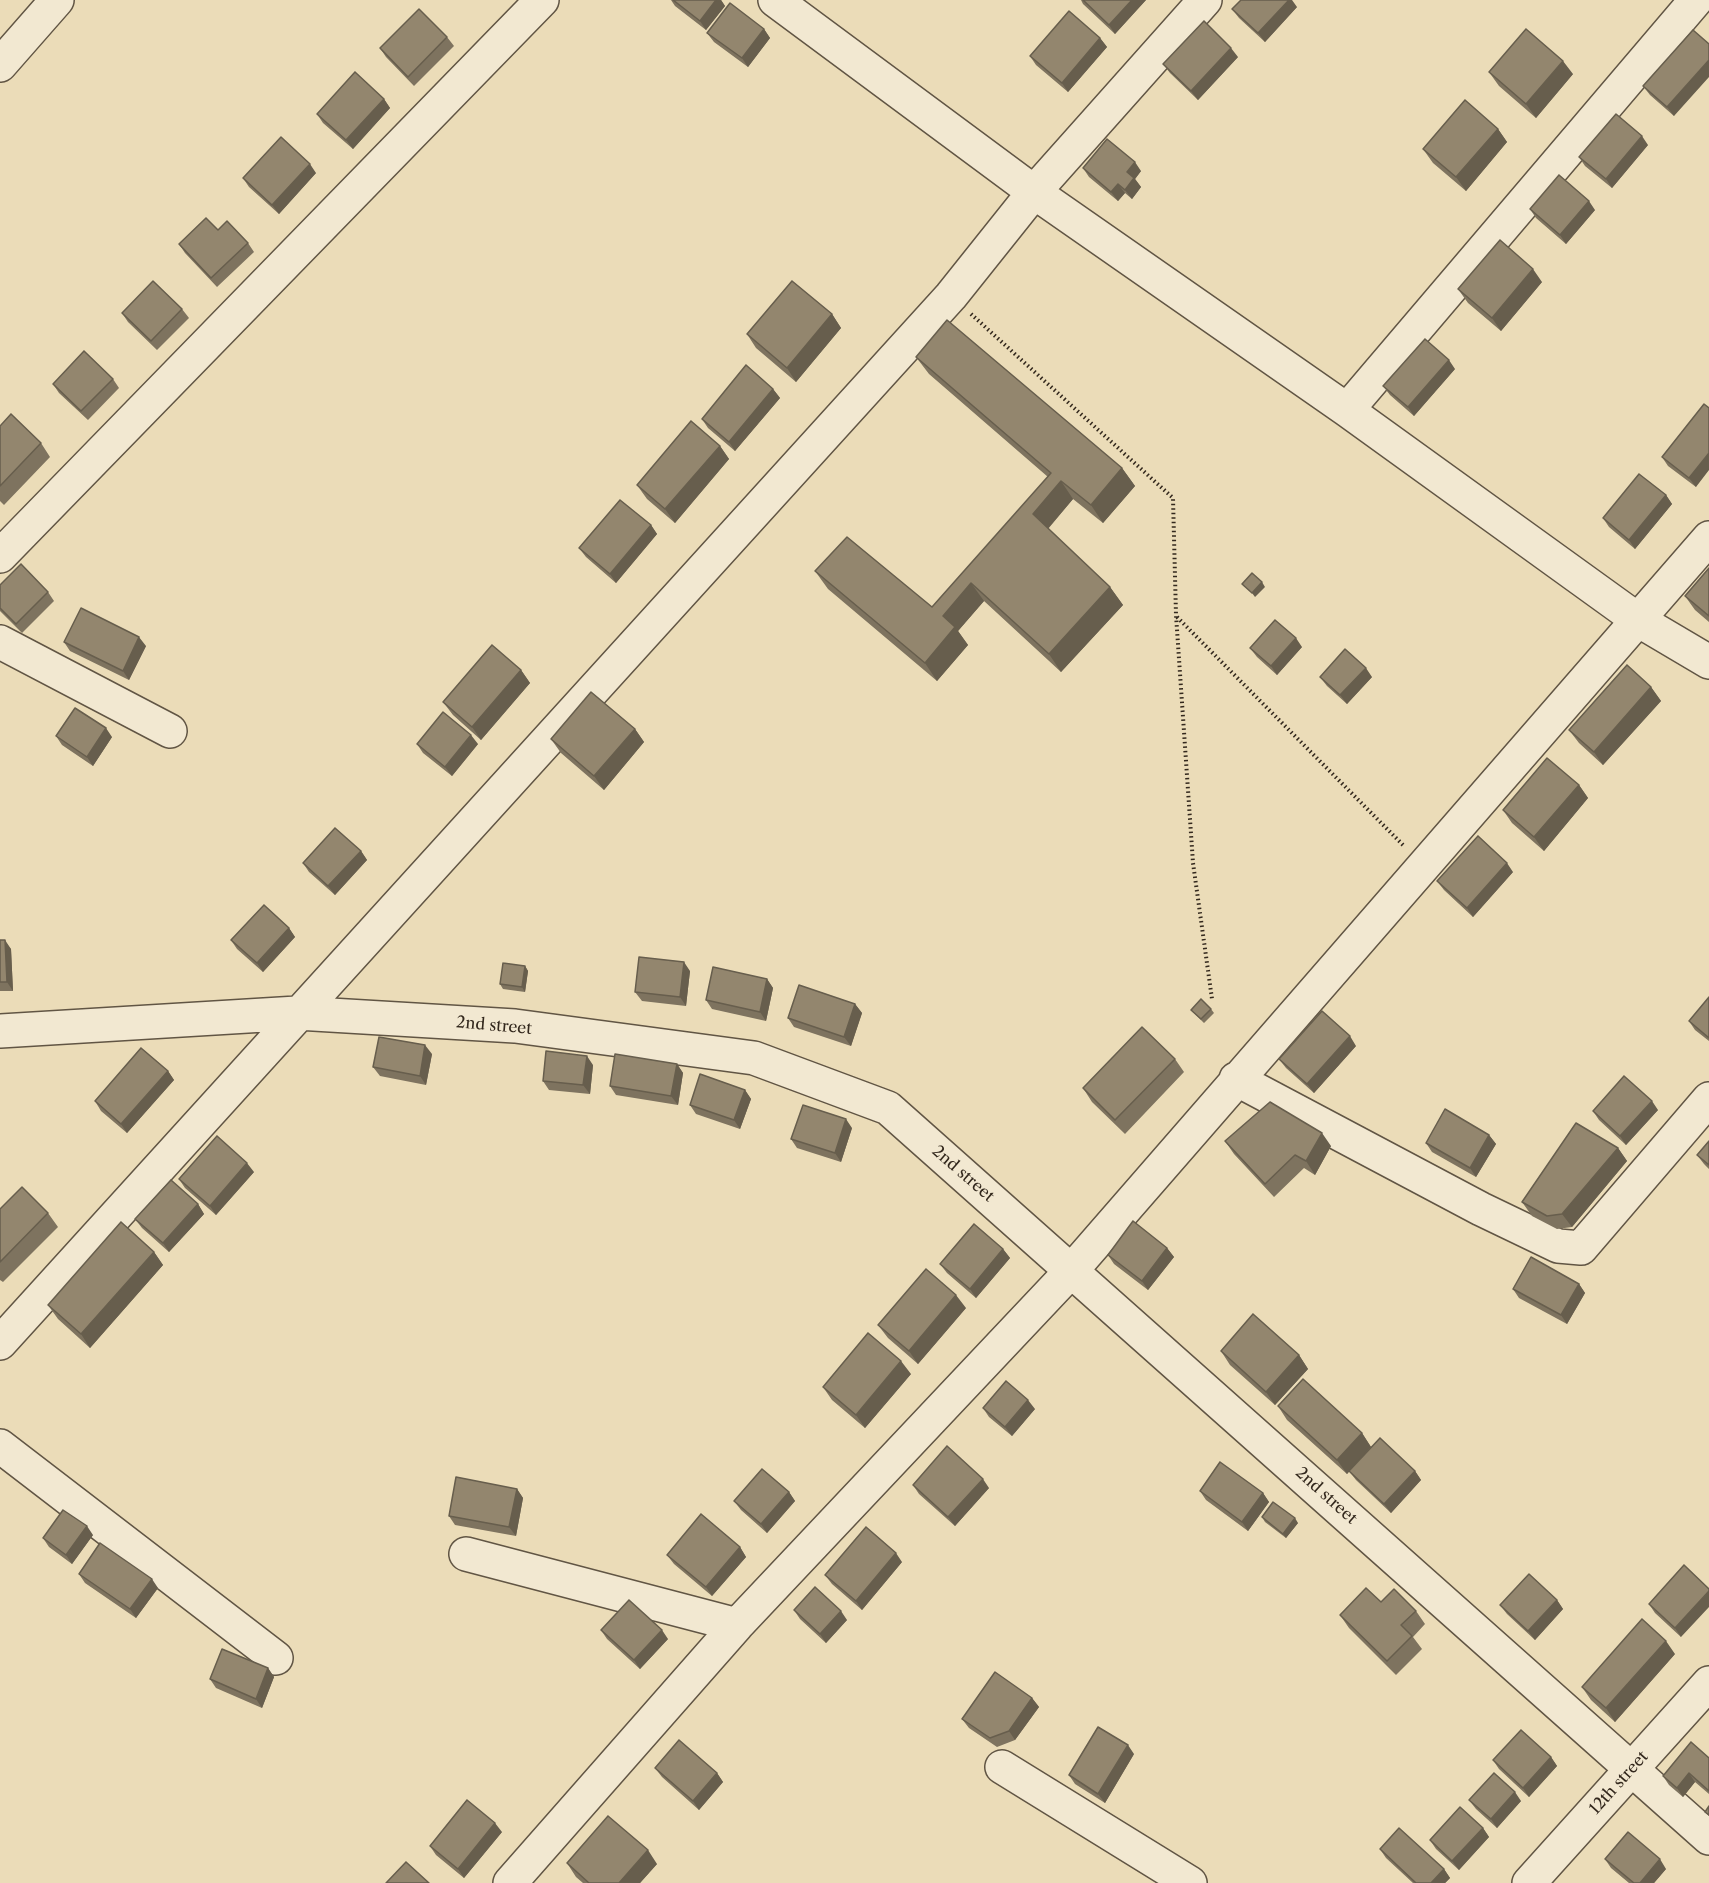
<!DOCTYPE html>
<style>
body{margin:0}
canvas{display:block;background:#ebdcb8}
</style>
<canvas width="1709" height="1883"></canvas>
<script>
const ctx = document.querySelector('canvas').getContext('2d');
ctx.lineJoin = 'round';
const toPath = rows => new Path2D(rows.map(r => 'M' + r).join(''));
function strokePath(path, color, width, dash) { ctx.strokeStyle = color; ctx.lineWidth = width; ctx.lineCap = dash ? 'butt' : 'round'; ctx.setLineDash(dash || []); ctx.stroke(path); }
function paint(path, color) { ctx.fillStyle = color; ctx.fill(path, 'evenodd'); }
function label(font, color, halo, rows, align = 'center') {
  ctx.font = font + ' "Libre Caslon Text",serif'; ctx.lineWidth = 5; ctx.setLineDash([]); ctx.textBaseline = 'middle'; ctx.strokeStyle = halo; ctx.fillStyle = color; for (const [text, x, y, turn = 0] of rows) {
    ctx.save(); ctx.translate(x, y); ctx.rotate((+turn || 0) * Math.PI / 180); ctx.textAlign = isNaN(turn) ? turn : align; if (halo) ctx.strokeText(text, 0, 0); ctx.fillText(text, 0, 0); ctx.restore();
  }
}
const minor = toPath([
 [775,0,1034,192,1347,410,1638,620,1709,662],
 [0,65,57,0],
 [1347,410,1696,0],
 [0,556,542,0],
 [0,642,170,731],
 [0,1031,297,1013,515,1026,754,1058,888,1108,1709,1838],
 [1236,1079,1481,1209,1558,1246,1581,1248,1709,1099],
 [0,1343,951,296,1034,192,1205,0],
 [0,1446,276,1658],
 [466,1554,737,1625],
 [1002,1767,1190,1883],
 [510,1883,737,1625,1072,1270,1709,538],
 [1529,1883,1709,1683]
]);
strokePath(minor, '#615544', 36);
strokePath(toPath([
 [971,314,1173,498,1176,615,1193,863,1212,999],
 [1177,617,1404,846]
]), '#33281d', 4, [1.5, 3]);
strokePath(minor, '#f2e8d1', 33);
paint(toPath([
 [671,0,721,0,725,6,706,30,675,6],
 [1081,0,1146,0,1115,34,1083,4],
 [1297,7,1265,42,1239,18,1232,9],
 [764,29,770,38,748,67,714,42,707,33],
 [1693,30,1674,116,1650,95,1643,86],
 [447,37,454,46,414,86,386,57,380,48],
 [1100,38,1107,47,1068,92,1036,65,1030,56],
 [1238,57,1198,100,1170,73,1163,64],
 [1489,72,1573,74,1536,118,1499,86],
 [384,99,390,108,353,149,323,123,317,114],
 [1498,129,1507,142,1466,191,1433,163,1423,149],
 [1648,145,1612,188,1585,166,1579,157],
 [1083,168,1141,171,1135,179,1141,187,1132,199,1125,193,1118,201,1089,177],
 [316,173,279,214,249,187,243,178],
 [1530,209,1595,210,1566,244,1536,218],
 [218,230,248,243,254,252,217,287,185,253,179,244],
 [1542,282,1501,331,1468,303,1458,289],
 [182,309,189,318,157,350,128,322,122,313],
 [832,314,841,328,796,382,756,348,747,334],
 [916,357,1122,468,1135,486,1103,523,1073,499,1048,529,1110,587,1123,605,1061,672,984,601,958,631,968,645,937,681,828,589,815,571,932,607,1048,477,929,374],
 [1455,369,1414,416,1390,395,1383,386],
 [113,379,119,388,88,420,59,393,53,384],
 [773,389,780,398,735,451,708,428,702,419],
 [1704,404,1696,487,1668,466,1662,457],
 [0,426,41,443,50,457,4,505,0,501],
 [720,446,729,459,675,523,647,499,637,485],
 [1666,495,1672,504,1635,549,1609,527,1603,518],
 [651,525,657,534,616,583,586,557,579,548],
 [1709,568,1709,622,1695,610,1685,596],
 [0,585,48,592,54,601,22,633,0,611],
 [64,642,146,646,129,680,70,651],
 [1302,647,1277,675,1257,657,1250,648],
 [521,670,530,683,481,740,453,715,443,702],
 [1320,677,1372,677,1347,704,1327,686],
 [1651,687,1661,701,1603,765,1579,743,1569,730],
 [635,729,644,742,604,790,561,753,551,739],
 [56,736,112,737,93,766,62,745],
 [417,744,478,744,452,776,423,753],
 [1579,785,1588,798,1544,851,1512,823,1503,810],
 [361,851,367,860,335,895,309,872,303,863],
 [1513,872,1473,917,1444,890,1437,881],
 [289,928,295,937,263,972,237,949,231,940],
 [0,940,11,949,13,991,0,991],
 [525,966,528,971,525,992,503,989,500,984],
 [690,971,686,1006,642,1001,635,992],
 [767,979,773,988,766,1021,712,1009,706,1000],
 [1709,997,1709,1041,1695,1030,1689,1021],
 [855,1004,862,1013,851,1046,794,1027,788,1018],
 [1211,1009,1214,1013,1204,1023,1191,1010],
 [1356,1046,1314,1093,1286,1068,1279,1059],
 [432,1054,426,1085,380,1076,373,1067],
 [1175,1059,1184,1072,1125,1134,1092,1102,1083,1088],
 [677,1064,683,1073,678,1105,616,1095,610,1086],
 [593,1065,590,1094,549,1090,543,1081],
 [168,1071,174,1080,127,1133,101,1111,95,1101],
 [745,1090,751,1099,740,1129,696,1114,690,1105],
 [1658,1110,1626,1145,1599,1120,1593,1111],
 [852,1128,841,1162,797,1148,791,1139],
 [1489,1135,1496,1144,1476,1177,1432,1152,1426,1143],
 [1225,1141,1331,1146,1315,1175,1304,1168,1274,1197,1234,1154],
 [1709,1141,1709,1169,1704,1164,1697,1155],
 [1618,1148,1627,1161,1572,1227,1557,1229,1532,1216,1522,1202],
 [254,1172,216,1215,185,1188,179,1179],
 [198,1204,204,1214,169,1252,142,1228,135,1219],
 [0,1209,48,1213,58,1227,3,1282,0,1280],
 [1167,1248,1174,1257,1148,1290,1114,1264,1108,1255],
 [1003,1249,1010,1258,976,1298,947,1273,940,1264],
 [154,1252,163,1265,90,1348,58,1319,48,1305],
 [1579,1284,1585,1293,1567,1324,1519,1298,1513,1289],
 [966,1308,918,1364,888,1338,878,1325],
 [1221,1351,1299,1355,1308,1369,1275,1405,1230,1365],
 [911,1374,865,1428,832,1400,823,1387],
 [1278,1406,1362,1433,1371,1447,1347,1474,1287,1420],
 [983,1408,1035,1409,1012,1436,989,1417],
 [1349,1471,1415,1471,1421,1480,1391,1513,1356,1480],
 [913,1485,989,1488,955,1526,919,1494],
 [517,1489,523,1498,516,1536,455,1525,449,1516],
 [1200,1491,1263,1493,1269,1502,1248,1531,1206,1500],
 [789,1492,795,1501,767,1533,741,1510,734,1501],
 [1262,1517,1298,1523,1286,1538,1265,1522],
 [93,1535,72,1564,49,1547,43,1538],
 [740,1547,746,1557,712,1596,674,1564,667,1555],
 [902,1562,862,1610,832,1584,825,1575],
 [1684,1565,1681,1637,1655,1613,1649,1604],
 [79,1574,158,1588,136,1618,85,1583],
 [1557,1600,1563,1609,1535,1640,1507,1614,1500,1605],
 [1381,1602,1416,1611,1425,1624,1413,1637,1422,1649,1396,1675,1349,1628,1340,1615],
 [794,1610,847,1620,826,1643,800,1619],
 [601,1630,668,1639,640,1669,607,1639],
 [1675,1654,1615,1722,1591,1700,1582,1687],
 [268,1668,274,1677,262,1708,216,1688,210,1679],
 [1032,1698,1039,1707,1015,1740,997,1747,969,1728,962,1719],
 [1134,1754,1105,1803,1075,1784,1069,1775],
 [1551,1757,1557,1766,1529,1797,1499,1769,1493,1760],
 [1709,1758,1709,1794,1695,1782,1683,1797,1669,1785,1663,1776],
 [655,1768,717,1773,723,1782,699,1810,662,1777],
 [1469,1800,1521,1801,1497,1828,1476,1809],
 [1483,1828,1489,1837,1459,1870,1436,1849,1430,1840],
 [502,1832,464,1878,436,1855,430,1846],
 [1380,1849,1444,1869,1450,1878,1445,1883,1413,1883,1386,1858],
 [1605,1859,1666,1869,1654,1883,1629,1883,1611,1868],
 [567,1863,657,1864,640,1883,583,1883,576,1877]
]), '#7e735f');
paint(toPath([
 [716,0,721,0,725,6,706,30,700,21],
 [1132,0,1146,0,1115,34,1109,25],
 [1289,0,1292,0,1297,7,1265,42,1258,33],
 [764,29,770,38,748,67,742,58],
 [1100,38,1107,47,1068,92,1062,83],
 [1231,48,1238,57,1198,100,1191,91],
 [1709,60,1709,77,1674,116,1667,107],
 [1563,61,1573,74,1536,118,1526,104],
 [384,99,390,108,353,149,346,140],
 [1498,129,1507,142,1466,191,1456,177],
 [1642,136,1648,145,1612,188,1606,179],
 [1135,162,1141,171,1135,179,1141,187,1132,199,1125,190,1127,172],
 [310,164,316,173,279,214,272,205],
 [1118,184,1125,193,1118,201,1111,192],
 [1589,201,1595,210,1566,244,1560,235],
 [1533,269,1542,282,1501,331,1492,318],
 [832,314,841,328,796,382,787,368],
 [1449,360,1455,369,1414,416,1408,407],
 [773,389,780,398,735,451,729,442],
 [720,446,729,459,675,523,665,509],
 [1709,453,1709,470,1696,487,1689,478],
 [1122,468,1135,486,1103,523,1091,505],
 [1061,481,1073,499,1045,532,1033,514],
 [1666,495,1672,504,1635,549,1629,540],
 [651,525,657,534,616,583,610,574],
 [1262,582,1265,587,1255,597,1252,593],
 [971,583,984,601,958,631,968,645,937,681,925,663,943,616],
 [1110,587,1123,605,1061,672,1049,654],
 [139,637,146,646,129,680,123,671],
 [1296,638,1302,647,1277,675,1271,666],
 [1366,668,1372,677,1347,704,1340,695],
 [521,670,530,683,481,740,472,727],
 [1651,687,1661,701,1603,765,1594,752],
 [106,728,112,737,93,766,87,757],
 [635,729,644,742,604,790,594,776],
 [471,735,478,744,452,776,445,767],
 [1579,785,1588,798,1544,851,1534,837],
 [361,851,367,860,335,895,328,886],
 [1507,863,1513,872,1473,917,1467,908],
 [289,928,295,937,263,972,257,963],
 [5,940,11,949,13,991,7,982],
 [684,962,690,971,686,1006,680,997],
 [525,966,528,971,525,992,522,987],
 [767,979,773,988,766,1021,760,1012],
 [855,1004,862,1013,851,1046,844,1037],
 [1350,1036,1356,1046,1314,1093,1307,1084],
 [425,1045,432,1054,426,1085,420,1076],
 [587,1056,593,1065,590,1094,583,1085],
 [677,1064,683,1073,678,1105,671,1096],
 [168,1071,174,1080,127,1133,121,1124],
 [745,1090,751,1099,740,1129,734,1120],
 [1652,1101,1658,1110,1626,1145,1620,1136],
 [846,1119,852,1128,841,1162,835,1153],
 [1322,1133,1331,1146,1315,1175,1306,1161],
 [1489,1135,1496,1144,1476,1177,1470,1168],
 [1618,1148,1627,1161,1572,1227,1562,1214],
 [247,1163,254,1172,216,1215,210,1206],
 [198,1204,204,1214,169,1252,163,1243],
 [1167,1248,1174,1257,1148,1290,1142,1281],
 [1003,1249,1010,1258,976,1298,970,1289],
 [154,1252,163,1265,90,1348,81,1334],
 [1579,1284,1585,1293,1567,1324,1561,1315],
 [956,1295,966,1308,918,1364,909,1351],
 [1299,1355,1308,1369,1275,1405,1266,1392],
 [901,1361,911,1374,865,1428,856,1415],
 [1028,1400,1035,1409,1012,1436,1005,1427],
 [1362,1433,1371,1447,1347,1474,1337,1460],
 [1415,1471,1421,1480,1391,1513,1384,1504],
 [983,1479,989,1488,955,1526,948,1517],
 [517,1489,523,1498,516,1536,509,1527],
 [789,1492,795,1501,767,1533,761,1524],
 [1263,1493,1269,1502,1248,1531,1242,1522],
 [1295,1518,1298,1523,1286,1538,1283,1534],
 [87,1526,93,1535,72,1564,66,1555],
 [740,1547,746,1557,712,1596,706,1587],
 [896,1553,902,1562,862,1610,856,1601],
 [152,1579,158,1588,136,1618,130,1609],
 [1709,1591,1709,1607,1681,1637,1675,1628],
 [1557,1600,1563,1609,1535,1640,1528,1631],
 [841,1611,847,1620,826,1643,820,1634],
 [662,1630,668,1639,640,1669,634,1660],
 [1666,1641,1675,1654,1615,1722,1606,1708],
 [268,1668,274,1677,262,1708,256,1699],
 [1032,1698,1039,1707,1015,1740,1009,1731],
 [1128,1745,1134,1754,1105,1803,1098,1794],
 [1551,1757,1557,1766,1529,1797,1523,1788],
 [717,1773,723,1782,699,1810,693,1801],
 [1689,1773,1695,1782,1683,1797,1677,1788],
 [1515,1792,1521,1801,1497,1828,1491,1819],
 [495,1823,502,1832,464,1878,458,1869],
 [1483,1828,1489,1837,1459,1870,1452,1861],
 [648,1850,657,1864,640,1883,619,1883],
 [1660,1859,1666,1869,1654,1883,1640,1883],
 [1444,1869,1450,1878,1445,1883,1431,1883]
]), '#675e4d');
const building = toPath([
 [673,0,716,0,700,21,673,0],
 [1083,0,1132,0,1109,25,1083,0],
 [1241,0,1289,0,1258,33,1232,9,1241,0],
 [730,3,764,29,742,58,707,33,730,3],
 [419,9,447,37,408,77,380,48,419,9],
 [1069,11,1100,38,1062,83,1030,56,1069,11],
 [1204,21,1231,48,1191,91,1163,64,1204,21],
 [1526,29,1563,61,1526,104,1489,72,1526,29],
 [1693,30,1709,44,1709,60,1667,107,1643,86,1693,30],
 [355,72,384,99,346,140,317,114,355,72],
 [1465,100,1498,129,1456,177,1423,149,1465,100],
 [1616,114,1642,136,1606,179,1579,157,1616,114],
 [281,137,310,164,272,205,243,178,281,137],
 [1107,139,1135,162,1127,172,1134,178,1125,190,1118,184,1111,192,1083,168,1107,139],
 [1559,175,1589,201,1560,235,1530,209,1559,175],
 [206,218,218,230,227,221,248,243,211,278,179,244,206,218],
 [1500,240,1533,269,1492,318,1458,289,1500,240],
 [153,281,182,309,151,341,122,313,153,281],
 [792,281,832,314,787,368,747,334,792,281],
 [947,320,1122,468,1091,505,1061,481,1033,514,1110,587,1049,654,971,583,943,616,955,627,925,663,815,571,847,537,932,607,1051,473,916,357,947,320],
 [1425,339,1449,360,1408,407,1383,386,1425,339],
 [84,351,113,379,81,411,53,384,84,351],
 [746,365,773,389,729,442,702,419,746,365],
 [1704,404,1709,408,1709,453,1689,478,1662,457,1704,404],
 [11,414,41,443,0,486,0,426,11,414],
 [691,421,720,446,665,509,637,485,691,421],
 [1639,474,1666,495,1629,540,1603,518,1639,474],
 [620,500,651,525,610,574,579,548,620,500],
 [21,564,48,592,16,624,0,608,0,585,21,564],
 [1709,568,1709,616,1685,596,1709,568],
 [1252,573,1262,582,1252,593,1242,584,1252,573],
 [81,608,139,637,123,671,64,642,81,608],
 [1275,620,1296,638,1271,666,1250,648,1275,620],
 [492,645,521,670,472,727,443,702,492,645],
 [1345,649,1366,668,1340,695,1320,677,1345,649],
 [1627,665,1651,687,1594,752,1569,730,1627,665],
 [591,692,635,729,594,776,551,739,591,692],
 [75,708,106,728,87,757,56,736,75,708],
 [443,712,471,735,445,767,417,744,443,712],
 [1547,758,1579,785,1534,837,1503,810,1547,758],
 [335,828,361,851,328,886,303,863,335,828],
 [1478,836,1507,863,1467,908,1437,881,1478,836],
 [264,905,289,928,257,963,231,940,264,905],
 [0,940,5,940,7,982,0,982,0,940],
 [639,957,684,962,680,997,635,992,639,957],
 [503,963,525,966,522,987,500,984,503,963],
 [713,967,767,979,760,1012,706,1000,713,967],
 [799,985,855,1004,844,1037,788,1018,799,985],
 [1709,997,1709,1038,1689,1021,1709,997],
 [1201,999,1211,1009,1201,1019,1191,1010,1201,999],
 [1322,1011,1350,1036,1307,1084,1279,1059,1322,1011],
 [1142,1027,1175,1059,1115,1120,1083,1088,1142,1027],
 [379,1037,425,1045,420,1076,373,1067,379,1037],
 [141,1048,168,1071,121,1124,95,1101,141,1048],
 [546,1051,587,1056,583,1085,543,1081,546,1051],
 [615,1054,677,1064,671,1096,610,1086,615,1054],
 [700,1074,745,1090,734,1120,690,1105,700,1074],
 [1624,1076,1652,1101,1620,1136,1593,1111,1624,1076],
 [1270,1102,1322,1133,1306,1161,1295,1155,1265,1184,1225,1141,1270,1102],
 [803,1105,846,1119,835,1153,791,1139,803,1105],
 [1445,1109,1489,1135,1470,1168,1426,1143,1445,1109],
 [1576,1123,1618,1148,1562,1214,1547,1216,1522,1202,1576,1123],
 [217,1136,247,1163,210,1206,179,1179,217,1136],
 [1709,1141,1709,1165,1697,1155,1709,1141],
 [171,1180,198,1204,163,1243,135,1219,171,1180],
 [22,1187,48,1213,0,1262,0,1209,22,1187],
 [1133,1221,1167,1248,1142,1281,1108,1255,1133,1221],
 [121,1222,154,1252,81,1334,48,1305,121,1222],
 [974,1224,1003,1249,970,1289,940,1264,974,1224],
 [1531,1257,1579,1284,1561,1315,1513,1289,1531,1257],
 [926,1269,956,1295,909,1351,878,1325,926,1269],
 [1253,1314,1299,1355,1266,1392,1221,1351,1253,1314],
 [868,1333,901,1361,856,1415,823,1387,868,1333],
 [1303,1379,1362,1433,1337,1460,1278,1406,1303,1379],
 [1006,1381,1028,1400,1005,1427,983,1408,1006,1381],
 [1380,1438,1415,1471,1384,1504,1349,1471,1380,1438],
 [947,1446,983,1479,948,1517,913,1485,947,1446],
 [1220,1462,1263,1493,1242,1522,1200,1491,1220,1462],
 [762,1469,789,1492,761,1524,734,1501,762,1469],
 [456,1477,517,1489,509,1527,449,1516,456,1477],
 [1273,1502,1295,1518,1283,1534,1262,1517,1273,1502],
 [63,1510,87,1526,66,1555,43,1538,63,1510],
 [701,1514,740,1547,706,1587,667,1555,701,1514],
 [866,1527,896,1553,856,1601,825,1575,866,1527],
 [100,1543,152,1579,130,1609,79,1574,100,1543],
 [1684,1565,1709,1589,1709,1591,1675,1628,1649,1604,1684,1565],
 [1529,1574,1557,1600,1528,1631,1500,1605,1529,1574],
 [815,1587,841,1611,820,1634,794,1610,815,1587],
 [1366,1588,1381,1602,1394,1589,1416,1611,1401,1625,1412,1636,1387,1661,1340,1615,1366,1588],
 [629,1600,662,1630,634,1660,601,1630,629,1600],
 [1642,1619,1666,1641,1606,1708,1582,1687,1642,1619],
 [222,1649,268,1668,256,1699,210,1679,222,1649],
 [995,1672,1032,1698,1009,1731,990,1738,962,1719,995,1672],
 [1098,1727,1128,1745,1098,1794,1069,1775,1098,1727],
 [1521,1730,1551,1757,1523,1788,1493,1760,1521,1730],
 [679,1740,717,1773,693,1801,655,1768,679,1740],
 [1691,1742,1709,1758,1709,1791,1689,1773,1677,1788,1663,1776,1691,1742],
 [1494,1773,1515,1792,1491,1819,1469,1800,1494,1773],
 [467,1800,495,1823,458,1869,430,1846,467,1800],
 [1709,1806,1709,1815,1705,1812,1709,1806],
 [1460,1807,1483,1828,1452,1861,1430,1840,1460,1807],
 [608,1816,648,1850,619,1883,589,1883,567,1863,608,1816],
 [1399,1828,1444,1869,1431,1883,1416,1883,1380,1849,1399,1828],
 [1628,1832,1660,1859,1640,1883,1634,1883,1605,1859,1628,1832],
 [406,1862,429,1883,386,1883,406,1862]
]);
paint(building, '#93866e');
strokePath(building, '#675e4d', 1.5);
label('16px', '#33281d', '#f2e8d1', [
 ["2nd street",494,1026,5],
 ["2nd street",963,1174,41],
 ["2nd street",1326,1496,42],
 ["12th street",1619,1783,-48]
]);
</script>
